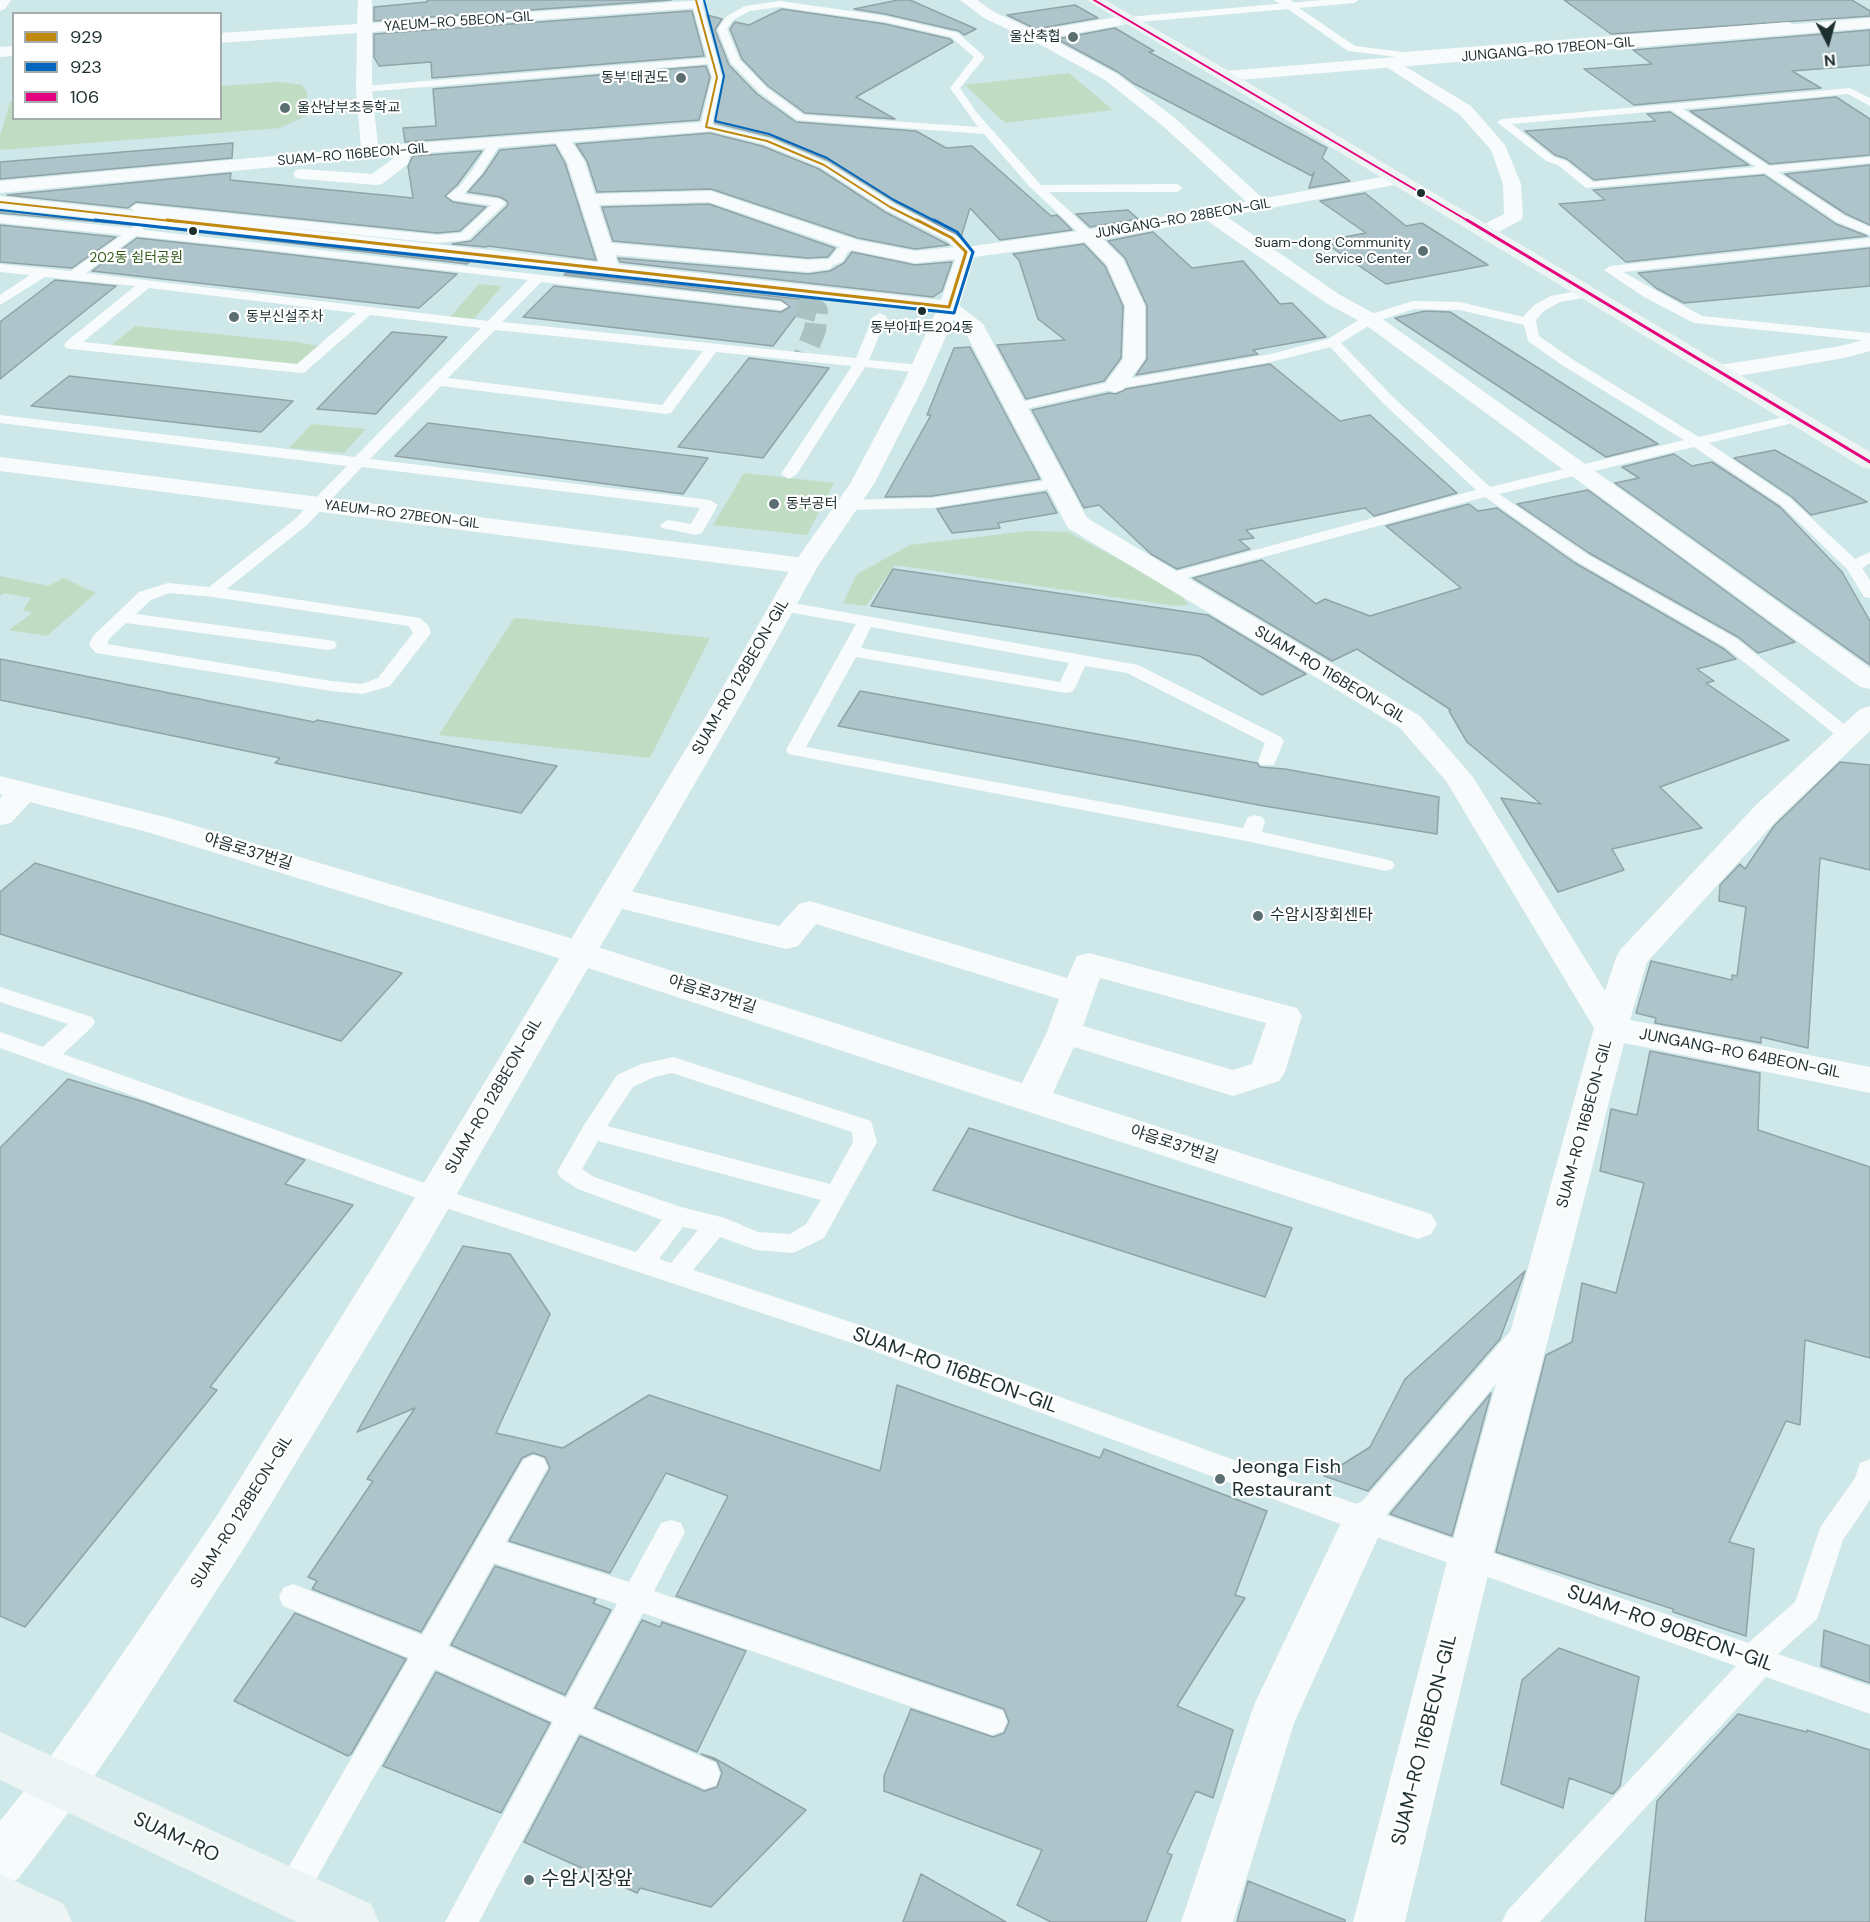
<!DOCTYPE html>
<meta charset="utf-8">
<style>
body{margin:0}
#map{position:relative;width:1870px;height:1922px;overflow:hidden;background:#cee7e8;font-family:"DM Sans",sans-serif}
canvas{display:block}
.legend{position:absolute;left:12px;top:12px;width:210px;height:108px;box-sizing:border-box;background:#fff;border:2px solid #a5acac;margin:0;padding:8px 10px;list-style:none;font-size:18px;color:#1d2f2f}
.legend li{display:flex;align-items:center;gap:12px;height:30px}
.legend b{width:30px;border:2px solid #a5acac}
.north{position:absolute;left:1798px;top:12px;width:60px;height:60px;-webkit-text-stroke:4px #fff;paint-order:stroke;rotate:174deg;font-size:16px;font-weight:700;line-height:24px;text-align:center;color:#1d2f2f}
.north::after{content:'';display:block;margin:auto;width:21px;height:27px;background:#1d2f2f;clip-path:polygon(50% 0,100% 100%,50% 72%,0 100%)}
</style>
<div id="map">
<canvas width="1870" height="1922"></canvas>
<ul class="legend">
<li><b style="height:8px;background:#c0880c"></b>929</li>
<li><b style="height:8px;background:#0065bd"></b>923</li>
<li><b style="height:8px;background:#e5007d"></b>106</li>
</ul>
<div class="north">N</div>
</div>
<script>
const ctx = document.querySelector('canvas').getContext('2d');
ctx.lineJoin = 'round';
function paint(path, color) { ctx.fillStyle = color; ctx.fill(path, 'evenodd'); }
const toPath = rows => new Path2D(rows.map(r => 'M' + r).join(''));
function strokePath(path, color, width, dash) { ctx.strokeStyle = color; ctx.lineWidth = width; ctx.lineCap = dash ? 'butt' : 'round'; ctx.setLineDash(dash || []); ctx.stroke(path); }
function label(font, color, halo, rows, align = 'center') {
  ctx.font = font + ' "DM Sans","Noto Sans KR",sans-serif'; ctx.lineWidth = 4.5; ctx.setLineDash([]); ctx.textBaseline = 'middle'; ctx.strokeStyle = halo; ctx.fillStyle = color; for (const [text, x, y, turn = 0] of rows) {
    ctx.save(); ctx.translate(x, y); ctx.rotate((+turn || 0) * Math.PI / 180); ctx.textAlign = isNaN(turn) ? turn : align; if (halo) ctx.strokeText(text, 0, 0); ctx.fillText(text, 0, 0); ctx.restore();
  }
}
paint(toPath([
 [1069,73,1113,110,1005,123,965,85],
 [280,82,302,85,307,92,306,116,280,128,0,150,0,136,10,102,13,102,14,118,220,118,221,86],
 [479,284,502,286,474,319,450,317],
 [135,326,297,342,324,347,301,368,108,348],
 [312,424,366,429,344,453,289,448],
 [744,473,834,483,807,535,713,525],
 [1028,531,1068,532,1180,592,1188,605,1175,606,895,565,866,606,843,603,857,574,910,545],
 [0,576,48,586,63,578,96,593,47,636,9,630,32,613,23,610,31,598,4,593,0,596],
 [514,618,516,618,710,638,650,758,439,735]
]), '#c0ddc4');
const building = toPath([
 [427,0,671,0,374,21,374,7,427,2,427,0],
 [898,0,910,0,976,29,964,35,959,31,885,14,854,9,898,0],
 [1564,0,1852,0,1870,11,1870,16,1611,34,1564,0],
 [1075,5,1098,18,1036,29,1007,15,1075,5],
 [782,9,885,24,950,39,953,42,856,97,895,119,805,113,768,86,742,59,730,29,735,22,749,25,782,9],
 [689,11,692,11,704,56,432,78,431,62,379,66,374,57,374,34,689,11],
 [707,15,722,19,715,30,729,65,757,94,796,122,916,131,946,148,972,146,1051,216,1057,215,1072,230,1000,240,970,208,961,237,895,202,829,161,772,137,715,123,724,76,707,15],
 [1115,28,1154,51,1149,52,1327,148,1322,158,1350,181,1309,188,1314,172,1312,176,1133,83,1118,72,1057,39,1115,28],
 [1870,30,1870,65,1792,71,1821,88,1634,105,1584,69,1652,64,1633,50,1870,30],
 [706,66,710,77,699,120,405,142,403,128,436,126,433,89,706,66],
 [1836,97,1870,119,1870,155,1770,164,1690,111,1836,97],
 [1670,112,1749,165,1594,180,1567,159,1555,155,1525,131,1656,121,1647,114,1670,112],
 [710,133,762,146,819,169,885,212,949,245,915,249,858,238,711,189,597,192,587,161,576,144,710,133],
 [233,143,232,158,0,179,0,162,233,143],
 [555,145,565,163,596,260,488,246,486,247,452,244,471,241,508,205,507,201,500,197,468,192,484,174,500,150,555,145],
 [482,151,457,185,445,196,453,202,486,207,460,231,437,233,136,202,128,208,7,195,231,173,230,180,413,198,408,166,413,156,482,151],
 [1870,165,1870,225,1846,214,1785,174,1870,165],
 [1764,175,1836,224,1867,236,1626,262,1559,204,1605,200,1593,190,1764,175],
 [1365,193,1406,226,1422,223,1488,265,1386,284,1322,241,1366,233,1320,201,1365,193],
 [709,204,835,248,828,257,808,258,613,241,602,207,709,204],
 [0,210,132,225,0,213,0,210],
 [1128,210,1138,219,1090,227,1076,214,1128,210],
 [0,225,116,237,72,268,0,262,0,225],
 [145,226,470,262,467,264,145,226],
 [1153,232,1192,268,1243,261,1280,304,1292,303,1326,337,1253,350,1258,354,1136,375,1147,359,1147,306,1125,258,1108,241,1153,232],
 [137,238,259,251,457,274,419,308,92,271,137,238],
 [1084,244,1105,266,1123,306,1121,358,1104,381,1026,399,997,345,1065,340,1038,319,1019,260,1013,254,1084,244],
 [1870,248,1870,286,1684,303,1656,288,1638,273,1870,248],
 [852,252,915,265,952,262,942,291,933,297,620,262,618,258,808,274,830,271,844,263,852,252],
 [566,273,808,300,773,346,523,317,554,286,781,312,790,307,781,300,564,275,566,273],
 [55,280,116,286,0,379,0,322,55,280],
 [1425,311,1450,312,1658,444,1606,457,1395,318,1425,311],
 [392,332,447,337,376,414,317,409,392,332],
 [970,347,1040,479,932,496,885,497,931,415,927,415,954,348,970,347],
 [749,358,829,368,763,458,678,447,749,358],
 [1270,364,1340,421,1370,415,1457,493,1374,516,1365,508,1246,530,1254,538,1239,540,1250,549,1177,569,1151,554,1099,505,1084,508,1032,410,1109,393,1116,394,1126,389,1270,364],
 [69,376,293,401,261,432,31,406,69,376],
 [428,423,708,458,683,494,395,456,428,423],
 [1775,450,1830,481,1867,502,1811,515,1792,497,1734,458,1775,450],
 [1674,454,1692,466,1712,462,1780,507,1842,572,1870,621,1870,665,1615,483,1639,478,1622,467,1674,454],
 [1588,490,1795,642,1758,653,1738,637,1589,553,1517,504,1588,490],
 [1046,492,1057,513,998,523,1000,528,952,533,937,509,1046,492],
 [1469,504,1478,511,1497,508,1575,563,1724,649,1736,659,1697,669,1714,681,1706,683,1789,740,1660,787,1702,828,1612,849,1624,870,1558,892,1501,798,1541,804,1467,742,1449,711,1451,710,1357,649,1332,661,1193,578,1262,560,1316,604,1325,599,1370,616,1461,588,1386,526,1469,504],
 [893,569,1208,615,1306,674,1262,695,1200,656,871,606,893,569],
 [0,659,314,722,317,720,557,766,521,813,275,763,280,758,0,700,0,659],
 [860,691,1257,763,1260,767,1285,769,1439,797,1437,834,1264,806,838,726,860,691],
 [1840,762,1870,765,1870,870,1820,858,1808,1048,1761,1037,1761,1043,1655,1023,1656,1018,1636,1013,1651,961,1732,980,1732,975,1737,976,1746,907,1719,901,1720,885,1740,864,1745,869,1774,826,1840,762],
 [35,863,402,973,341,1041,0,934,0,892,35,863],
 [1650,1051,1760,1073,1758,1130,1870,1167,1870,1358,1805,1340,1800,1425,1786,1421,1729,1542,1754,1549,1746,1636,1673,1612,1673,1609,1496,1552,1546,1355,1572,1342,1582,1283,1616,1293,1644,1183,1600,1171,1611,1109,1637,1115,1650,1051],
 [68,1079,144,1102,305,1160,285,1184,353,1205,210,1387,217,1390,25,1627,0,1616,0,1148,68,1079],
 [969,1128,1292,1228,1265,1297,933,1190,969,1128],
 [463,1246,510,1254,550,1314,496,1433,563,1448,649,1395,880,1471,897,1385,1100,1458,1104,1449,1267,1511,1235,1595,1245,1598,1177,1706,1233,1730,1213,1798,1196,1791,1167,1853,1172,1855,1146,1922,1051,1922,1017,1905,1042,1850,884,1791,884,1776,911,1709,993,1737,1004,1733,1009,1722,1004,1709,676,1596,728,1496,666,1473,610,1573,509,1541,550,1468,545,1457,533,1453,522,1458,421,1632,312,1589,317,1581,308,1577,373,1481,367,1479,415,1408,357,1432,463,1246],
 [1525,1271,1500,1339,1368,1491,1324,1476,1370,1447,1405,1379,1525,1271],
 [1491,1393,1452,1536,1390,1514,1491,1393],
 [495,1566,596,1599,593,1603,611,1610,565,1695,451,1645,495,1566],
 [295,1613,406,1659,351,1754,348,1756,234,1701,295,1613],
 [642,1620,660,1627,662,1622,746,1651,697,1752,595,1708,642,1620],
 [1824,1630,1870,1646,1870,1683,1821,1666,1824,1630],
 [1559,1648,1639,1677,1620,1786,1613,1794,1569,1778,1563,1808,1501,1784,1522,1680,1559,1648],
 [436,1672,550,1723,501,1813,383,1766,436,1672],
 [1738,1714,1807,1732,1807,1730,1870,1750,1870,1922,1645,1922,1657,1801,1738,1714],
 [580,1736,704,1791,717,1787,722,1773,717,1761,701,1754,714,1758,806,1810,711,1907,640,1888,637,1893,524,1842,580,1736],
 [921,1874,1006,1922,903,1922,921,1874],
 [1248,1881,1345,1920,1345,1922,1237,1922,1248,1881]
]);
paint(building, '#adc4ca');
strokePath(building, '#91a3a6', 1.5);
strokePath(toPath([
 [798,306,817,311,815,330,804,357]
]), '#abc2c3', 22, [22, 10]);
paint(toPath([
 [1322,0,1359,0,1354,3,1299,8,1355,46,1404,52,1789,22,1794,25,1789,28,1404,58,1348,51,1288,9,1128,23,1123,20,1128,17,1322,0],
 [697,1,702,4,722,77,712,125,771,139,828,163,894,204,956,235,970,249,972,252,970,255,962,255,948,241,886,210,820,167,763,144,702,129,700,127,712,77,708,64,364,92,359,89,364,86,707,58,692,4,697,1],
 [780,1,885,16,958,33,985,57,960,88,977,113,1041,185,1177,184,1183,188,1177,192,1049,192,1093,233,1095,236,1089,240,1085,239,1029,186,984,134,797,120,759,92,731,63,717,29,727,16,745,6,780,1],
 [780,7,885,22,951,37,974,57,950,88,978,127,804,115,767,88,740,60,727,29,733,20,750,11,780,7],
 [1850,88,1870,98,1870,106,1848,94,1683,109,1769,166,1870,157,1870,163,1778,172,1845,216,1870,227,1870,235,1837,222,1765,173,1586,188,1558,165,1546,161,1497,122,1502,119,1850,88],
 [1671,110,1756,167,1593,182,1566,161,1554,157,1512,124,1671,110],
 [495,140,501,143,482,173,464,194,500,199,506,203,469,239,465,240,437,243,136,212,130,208,136,204,437,235,461,233,491,205,453,200,447,196,459,187,473,169,491,141,495,140],
 [0,215,131,228,138,225,142,226,144,230,781,302,788,306,781,310,541,282,502,322,856,358,873,317,880,313,887,317,869,360,921,365,928,369,921,373,865,367,797,474,789,479,781,474,852,366,716,352,671,413,666,414,441,386,370,459,710,500,718,505,702,533,696,535,662,528,660,525,668,520,691,524,700,508,362,467,307,525,227,589,420,618,428,625,431,633,390,686,363,694,331,691,102,654,96,653,89,645,93,636,139,592,168,583,209,587,295,519,347,466,0,423,0,415,355,457,481,328,370,315,305,372,300,373,71,349,66,348,64,345,66,342,135,286,45,277,0,305,0,295,30,275,0,272,0,264,71,271,122,235,0,223,0,215],
 [136,236,259,249,528,280,488,321,86,273,136,236],
 [149,288,356,313,297,364,83,342,149,288],
 [495,330,703,351,662,405,448,378,495,330],
 [169,593,213,597,409,626,413,633,378,678,362,684,331,681,107,644,110,638,126,623,328,650,334,649,337,645,334,641,328,640,136,614,151,600,169,593],
 [1870,238,1870,246,1623,272,1702,316,1870,333,1870,341,1694,323,1644,297,1604,270,1610,266,1870,238],
 [853,241,859,245,847,253,843,261,827,268,819,268,817,265,819,262,829,259,838,248,853,241],
 [1588,289,1594,293,1593,296,1560,302,1544,311,1536,320,1539,336,1572,359,1699,437,1796,414,1801,415,1803,418,1801,421,1709,443,1791,499,1855,559,1870,552,1870,563,1862,568,1870,580,1870,598,1864,597,1847,569,1781,505,1694,447,1499,494,1588,555,1737,639,1854,732,1857,736,1854,740,1842,740,1725,647,1576,561,1485,497,1175,581,1163,581,1161,578,1163,575,1476,490,1384,404,1330,347,1271,362,1115,389,1016,411,1009,407,1016,403,1115,381,1271,354,1328,339,1365,316,1413,301,1460,302,1523,317,1534,305,1551,296,1588,289],
 [1414,309,1460,310,1524,325,1528,341,1562,365,1684,440,1490,487,1394,398,1341,343,1375,322,1414,309],
 [1056,479,1061,481,1064,484,1061,487,932,508,847,510,839,505,847,500,932,498,1056,479],
 [782,601,1138,665,1281,737,1284,741,1274,765,1260,765,1258,761,1265,743,1127,673,1085,666,1075,688,1072,692,1066,693,856,657,806,747,1243,828,1248,817,1255,815,1262,817,1265,821,1262,832,1385,859,1392,861,1395,865,1392,869,1385,871,1251,842,788,754,786,750,856,624,776,610,774,606,776,602,782,601],
 [871,627,1069,663,1060,682,861,648,871,627],
 [0,987,92,1017,95,1022,92,1027,63,1054,444,1190,636,1252,662,1220,578,1189,561,1178,557,1172,584,1125,617,1075,641,1064,673,1057,871,1121,877,1142,824,1238,793,1253,756,1250,720,1237,693,1270,875,1330,1359,1505,1513,1328,1522,1325,1531,1328,1535,1335,1531,1342,1386,1515,1748,1643,1795,1602,1821,1526,1855,1478,1860,1463,1870,1459,1870,1500,1843,1540,1817,1619,1778,1654,1870,1686,1870,1714,1766,1677,1540,1922,1502,1922,1507,1911,1736,1666,1354,1529,858,1345,428,1202,0,1048,0,1032,43,1047,68,1024,0,1002,0,987],
 [672,1073,852,1132,853,1142,830,1184,607,1126,633,1087,654,1077,672,1073],
 [598,1141,821,1200,806,1224,790,1234,758,1232,725,1218,681,1207,594,1177,582,1169,598,1141],
 [683,1227,698,1230,671,1263,659,1259,683,1227],
 [534,1455,544,1459,548,1467,506,1542,629,1582,661,1523,671,1520,681,1523,685,1532,654,1591,1003,1711,1007,1721,1003,1731,992,1735,643,1613,592,1709,716,1763,720,1774,716,1785,705,1789,579,1733,479,1922,445,1922,553,1722,435,1669,302,1904,291,1909,280,1904,275,1893,280,1882,409,1658,283,1606,279,1597,283,1588,293,1584,422,1635,524,1459,534,1455],
 [494,1563,617,1604,566,1698,448,1646,494,1563]
]), '#f8fbfc');
paint(toPath([
 [0,0,11,0,5,9,0,11,0,0],
 [358,0,372,0,372,23,703,0,702,7,697,8,372,32,372,89,378,146,706,122,712,123,715,127,712,131,572,142,585,162,595,194,711,191,857,240,915,251,966,246,973,248,976,252,973,256,966,258,915,263,846,249,709,202,599,205,611,243,808,260,823,259,830,261,833,265,830,269,808,272,615,255,619,268,616,272,602,272,567,162,556,143,411,154,408,164,382,184,376,185,302,179,296,178,293,174,296,170,302,169,372,174,394,158,392,156,0,193,0,181,361,148,356,89,357,33,220,43,220,33,357,24,358,0],
 [960,0,977,0,994,12,1036,31,1128,15,1133,17,1136,20,1133,23,1050,38,1117,74,1175,118,1270,205,1268,209,1254,209,1163,126,1105,80,1041,45,984,18,960,0],
 [1274,0,1291,0,1297,5,1289,10,1274,0],
 [14,46,14,56,0,57,0,47,14,46],
 [1391,58,1471,106,1505,145,1521,184,1523,216,1521,220,1493,235,1479,235,1476,231,1479,227,1504,214,1503,184,1491,150,1459,114,1385,66,1383,63,1385,60,1391,58],
 [1210,208,1217,210,1340,295,1377,315,1870,668,1870,689,1860,687,1363,323,1326,303,1203,218,1201,214,1203,210,1210,208],
 [1089,230,1096,232,1123,259,1145,306,1145,359,1123,390,1115,392,1107,390,1104,385,1123,359,1125,306,1107,265,1079,236,1082,232,1089,230],
 [949,301,956,303,983,324,1087,518,1420,716,1473,777,1605,991,1616,958,1620,950,1756,805,1860,709,1870,706,1870,731,1778,819,1647,962,1630,1020,1870,1067,1870,1093,1624,1043,1492,1558,1405,1922,1353,1922,1448,1558,1594,1028,1446,781,1400,728,1068,528,963,328,939,307,942,303,949,301],
 [1870,338,1870,351,1844,358,1720,379,1712,377,1709,372,1712,367,1720,365,1841,346,1870,338],
 [0,457,805,558,814,561,818,566,814,571,805,574,0,471,0,457],
 [0,776,169,818,557,934,1022,1083,1047,1032,1059,999,816,924,798,946,786,949,602,904,597,897,602,890,613,887,779,926,799,904,810,901,1067,978,1077,956,1089,953,1297,1008,1302,1016,1285,1072,1279,1081,1233,1096,1074,1047,1053,1093,1431,1214,1437,1224,1431,1234,1418,1239,533,950,147,832,30,802,11,823,0,825,0,798,3,795,0,794,0,776],
 [1100,978,1266,1023,1252,1064,1233,1070,1083,1026,1100,978],
 [1364,1501,1379,1506,1386,1520,1294,1723,1233,1922,1181,1922,1254,1705,1349,1506,1364,1501]
]), '#f8fbfc');
paint(toPath([
 [1870,18,1870,28,1226,81,1218,76,1226,71,1870,18],
 [1399,174,1405,175,1408,179,1405,183,1099,240,974,257,959,307,924,386,874,484,818,566,741,704,418,1261,246,1545,124,1733,77,1801,18,1879,0,1886,0,1821,43,1767,90,1701,216,1517,390,1239,713,704,792,566,850,484,902,386,936,312,0,208,0,196,941,300,959,248,1099,228,1399,174]
]), '#f8fbfc');
paint(toPath([
 [1087,0,1105,0,1232,73,1870,452,1870,469,1862,467,1087,0],
 [0,1732,371,1904,379,1922,297,1922,0,1780,0,1732],
 [0,1874,64,1904,72,1922,0,1922,0,1874]
]), '#edf5f4');
strokePath(toPath([
 [696,0,717,77,706,127,767,141,824,165,890,207,920,222],
 [0,202,180,222]
]), '#c0880c', 2);
strokePath(toPath([
 [167,220,949,307,966,252,952,238,917,220]
]), '#c0880c', 3);
strokePath(toPath([
 [704,0,724,76,715,121,769,134,827,158,894,200,937,222],
 [0,210,109,222]
]), '#0065bd', 2);
strokePath(toPath([
 [95,220,954,313,973,252,957,232,934,220]
]), '#0065bd', 3);
strokePath(toPath([
 [1094,0,1470,222]
]), '#e5007d', 2);
strokePath(toPath([
 [1467,220,1870,462]
]), '#e5007d', 3);
for (const [x, y, r, color] of [
 [1073,37,6,"#5b6f70"],
 [681,78,6,"#5b6f70"],
 [285,108,6,"#5b6f70"],
 [1421,193,5,"#1d2f2f"],
 [193,231,5,"#1d2f2f"],
 [1423,251,6,"#5b6f70"],
 [922,311,5,"#1d2f2f"],
 [234,317,6,"#5b6f70"],
 [774,504,6,"#5b6f70"],
 [1258,916,6,"#5b6f70"],
 [1220,1479,6,"#5b6f70"],
 [529,1880,6,"#5b6f70"]
]) { const dot = new Path2D(); dot.arc(x, y, r, 0, 2 * Math.PI); ctx.fillStyle = color; ctx.fill(dot); strokePath(dot, '#fff', 2); }
label('14px', '#1d2f2f', '#fff', [
 ["YAEUM-RO 5BEON-GIL",459,22,-4],
 ["JUNGANG-RO 17BEON-GIL",1548,50,-5],
 ["SUAM-RO 116BEON-GIL",353,155,-5],
 ["JUNGANG-RO 28BEON-GIL",1183,219,-10],
 ["YAEUM-RO 27BEON-GIL",402,515,7]
]);
label('14px', '#1d2f2f', '#fff', [
 ["울산축협",1061,37],
 ["동부 태권도",669,78],
 ["울산남부초등학교",297,108,"left"],
 ["Suam-dong Community",1411,243],
 ["Service Center",1411,259],
 ["동부신설주차",246,317,"left"],
 ["동부공터",786,504,"left"]
], 'right');
label('14px', '#325b1b', '#fff', [
 ["202동 쉼터공원",136,258]
]);
label('14px', '#1d2f2f', '#fff', [
 ["동부아파트204동",922,328]
]);
label('16px', '#1d2f2f', '#fff', [
 ["SUAM-RO 116BEON-GIL",1330,675,31],
 ["SUAM-RO 128BEON-GIL",741,677,-60],
 ["야음로37번길",248,852,17],
 ["야음로37번길",712,995,18],
 ["JUNGANG-RO 64BEON-GIL",1740,1054,11],
 ["SUAM-RO 128BEON-GIL",494,1096,-60],
 ["SUAM-RO 116BEON-GIL",1585,1124,-75],
 ["야음로37번길",1174,1145,18],
 ["SUAM-RO 128BEON-GIL",242,1512,-58]
]);
label('16px', '#1d2f2f', '#fff', [
 ["수암시장회센타",1270,916]
], 'left');
label('20px', '#1d2f2f', '#fff', [
 ["SUAM-RO 116BEON-GIL",955,1371,20],
 ["SUAM-RO 90BEON-GIL",1670,1629,20],
 ["SUAM-RO 116BEON-GIL",1425,1740,-76],
 ["SUAM-RO",176,1838,25]
]);
label('20px', '#1d2f2f', '#fff', [
 ["Jeonga Fish",1232,1468],
 ["Restaurant",1232,1491],
 ["수암시장앞",541,1880]
], 'left');
</script>
